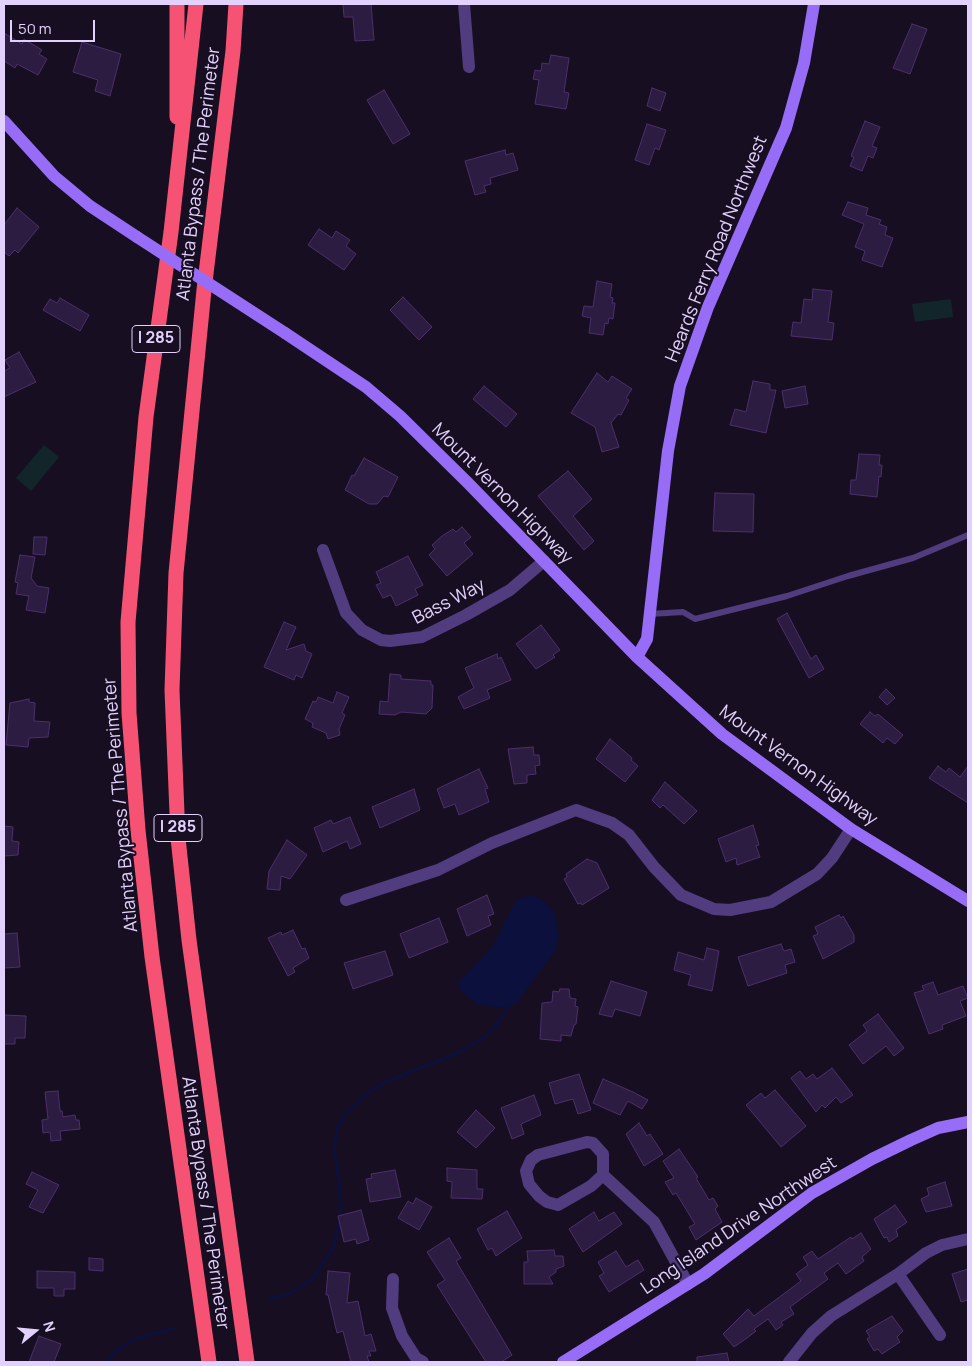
<!DOCTYPE html>
<style>
body{margin:0}
#map{position:relative;width:972px;height:1366px;overflow:hidden;background:#170f21;font-family:Manrope,sans-serif}
canvas{display:block}
.frame{position:absolute;inset:0;border:5px solid #e2d1fd;pointer-events:none}
.north{position:absolute;left:10px;top:1306px;width:50px;height:50px;-webkit-text-stroke:4px #170f21;paint-order:stroke;rotate:73deg;font-size:14px;font-weight:700;line-height:20px;text-align:center;color:#e2d1fd}
.north::after{content:'';display:block;margin:auto;width:18px;height:22px;background:#e2d1fd;clip-path:polygon(50% 0,100% 100%,50% 72%,0 100%)}
.scale{position:absolute;left:10px;top:20px;width:85px;height:22px;box-sizing:border-box;border:2px solid #e2d1fd;border-top:0;padding-left:6px;font-size:15px;line-height:18px;white-space:nowrap;color:#e2d1fd;-webkit-text-stroke:4px #170f21;paint-order:stroke}
</style>
<div id="map">
<canvas width="972" height="1366"></canvas>
<div class="frame"></div>
<div class="north">N</div>
<div class="scale">50 m</div>
</div>
<script>
const ctx = document.querySelector('canvas').getContext('2d');
ctx.lineJoin = 'round';
function paint(path, color) { ctx.fillStyle = color; ctx.fill(path, 'evenodd'); }
const toPath = rows => new Path2D(rows.map(r => 'M' + r).join(''));
function strokePath(path, color, width, dash) { ctx.strokeStyle = color; ctx.lineWidth = width; ctx.lineCap = dash ? 'butt' : 'round'; ctx.setLineDash(dash || []); ctx.stroke(path); }
function label(font, color, halo, rows, align = 'center') {
  ctx.font = font + ' Manrope,sans-serif'; ctx.lineWidth = 4; ctx.setLineDash([]); ctx.textBaseline = 'middle'; ctx.strokeStyle = halo; ctx.fillStyle = color; for (const [text, x, y, turn = 0] of rows) {
    ctx.save(); ctx.translate(x, y); ctx.rotate((+turn || 0) * Math.PI / 180); ctx.textAlign = isNaN(turn) ? turn : align; if (halo) ctx.strokeText(text, 0, 0); ctx.fillText(text, 0, 0); ctx.restore();
  }
}
paint(toPath([
 [951,299,953,317,915,322,912,304],
 [44,445,59,457,31,491,16,478]
]), '#12252b');
paint(toPath([
 [532,895,545,901,555,914,559,937,555,951,517,1003,504,1008,479,1005,459,990,458,983,493,946,515,902,521,898]
]), '#0c103d');
strokePath(toPath([
 [269,1299,286,1295,301,1287,314,1277,333,1248,341,1215,339,1181,334,1147,337,1130,344,1115,369,1092,383,1083,458,1053,486,1036,498,1023,509,1006],
 [105,1362,120,1348,135,1339,174,1328]
]), '#0c103d', 3);
const building = toPath([
 [343,4,371,4,374,40,355,41,353,17,344,17,343,4],
 [912,24,927,29,910,74,893,68,912,24],
 [4,33,22,44,24,39,42,50,39,54,47,59,38,75,17,64,15,68,4,61,4,33],
 [82,42,121,54,110,96,95,91,98,80,73,72,82,42],
 [551,55,569,58,564,92,569,93,566,109,535,104,539,80,533,79,535,70,541,71,542,63,549,64,551,55],
 [652,88,666,93,660,111,647,106,652,88],
 [384,90,410,134,393,144,367,100,384,90],
 [865,121,880,127,872,146,877,148,873,158,868,156,862,171,850,166,854,157,851,156,865,121],
 [647,124,666,130,659,150,655,148,649,165,635,160,647,124],
 [505,150,506,155,513,153,518,170,490,178,491,184,484,186,486,192,475,195,465,161,505,150],
 [848,202,868,208,866,215,881,220,879,224,887,227,885,235,893,238,882,267,862,260,865,251,855,247,864,224,842,215,848,202],
 [17,208,39,227,18,253,15,250,9,256,4,252,4,225,17,208],
 [319,229,332,238,336,231,350,240,346,246,356,254,344,270,308,245,319,229],
 [597,281,612,284,610,297,613,298,612,303,615,303,613,319,609,318,608,324,605,323,603,335,589,333,591,318,582,316,584,306,593,307,597,281],
 [813,289,832,291,828,322,834,323,832,340,791,336,793,322,801,323,804,299,812,300,813,289],
 [403,297,432,327,419,340,390,310,403,297],
 [60,298,89,315,80,331,43,310,50,299,57,303,60,298],
 [19,352,36,382,4,397,4,371,10,368,5,360,19,352],
 [597,373,608,382,612,376,632,389,626,398,629,400,621,415,618,414,611,423,619,447,602,452,595,427,571,413,597,373],
 [753,381,770,384,770,390,776,390,766,433,730,425,735,409,746,412,753,381],
 [484,386,517,414,506,427,473,399,484,386],
 [805,386,808,404,785,408,782,391,805,386],
 [859,454,880,455,879,465,882,465,881,477,879,476,877,497,850,494,851,480,856,480,859,454],
 [364,458,398,477,388,497,384,496,377,504,369,504,345,490,352,475,354,476,364,458],
 [568,471,592,499,573,516,594,541,584,550,538,496,568,471],
 [715,493,754,494,753,532,713,531,715,493],
 [462,527,471,537,464,543,473,554,447,576,429,555,435,549,432,545,442,536,453,529,456,532,462,527],
 [34,537,47,537,45,555,33,554,34,537],
 [20,555,35,557,31,578,37,586,49,588,45,613,26,610,29,596,16,594,18,583,15,582,20,555],
 [408,556,423,585,415,589,418,595,396,606,391,595,383,598,376,585,381,583,376,572,408,556],
 [787,613,811,659,816,655,824,669,809,678,777,619,787,613],
 [284,622,296,627,286,650,304,644,306,651,312,654,302,678,296,675,294,680,264,667,284,622],
 [541,625,560,650,553,655,555,657,536,669,516,644,541,625],
 [497,654,498,659,501,657,511,680,487,690,490,698,464,709,458,697,474,688,465,668,497,654],
 [390,674,401,675,401,679,431,681,431,685,433,685,432,708,426,714,401,712,395,715,379,714,380,701,388,702,390,674],
 [886,689,895,698,887,705,879,697,886,689],
 [337,692,349,697,342,713,345,715,339,729,340,735,328,739,326,733,312,727,313,723,305,719,313,701,316,702,318,697,333,703,337,692],
 [29,699,29,702,35,703,34,721,50,722,48,737,29,738,28,747,6,745,10,703,29,699],
 [870,712,875,716,878,714,903,735,895,744,887,738,883,743,860,724,870,712],
 [610,739,632,758,631,760,638,766,625,782,596,759,610,739],
 [533,747,534,755,539,755,540,765,535,766,536,774,527,775,527,783,514,784,508,749,533,747],
 [938,766,946,772,949,768,960,777,968,766,968,803,929,778,938,766],
 [479,769,488,788,485,789,489,802,459,815,455,804,444,808,437,789,479,769],
 [665,782,697,811,684,824,663,805,660,808,652,800,665,782],
 [414,789,420,810,380,828,372,807,414,789],
 [350,817,361,844,350,849,347,841,323,852,314,828,331,820,333,824,350,817],
 [753,825,759,845,756,846,760,857,737,865,736,858,726,862,718,839,753,825],
 [4,826,13,827,12,841,19,842,18,855,4,856,4,826],
 [287,840,307,855,290,879,281,876,280,890,267,889,269,871,287,840],
 [587,859,597,863,609,888,582,905,581,903,578,904,564,879,567,877,566,874,587,859],
 [487,895,494,914,488,916,491,925,467,936,457,909,487,895],
 [839,915,841,918,843,916,854,935,854,942,823,959,813,936,818,934,815,927,839,915],
 [439,918,448,942,409,958,400,934,439,918],
 [293,930,302,949,305,948,309,958,293,968,295,972,288,976,268,938,281,932,282,935,293,930],
 [17,933,20,967,4,968,4,934,17,933],
 [781,944,784,951,791,949,795,962,785,965,787,973,748,986,738,957,781,944],
 [707,948,719,951,712,991,688,985,691,975,674,970,678,952,704,960,707,948],
 [385,951,393,975,353,989,344,963,385,951],
 [611,981,647,992,640,1016,615,1009,612,1017,599,1014,611,981],
 [933,982,938,995,963,986,968,998,960,1001,966,1016,942,1025,943,1029,929,1034,914,993,924,990,922,986,933,982],
 [560,989,569,989,570,998,576,999,575,1006,578,1007,576,1024,574,1025,571,1036,561,1035,561,1041,540,1039,542,1003,552,1002,553,991,559,992,560,989],
 [878,1014,904,1048,894,1056,886,1046,863,1064,849,1045,867,1031,863,1025,878,1014],
 [4,1015,26,1016,25,1038,15,1038,15,1044,4,1044,4,1015],
 [832,1068,853,1095,841,1103,836,1097,825,1108,822,1105,816,1112,791,1078,800,1071,806,1079,813,1074,817,1079,832,1068],
 [579,1074,591,1110,578,1114,573,1099,555,1104,549,1083,579,1074],
 [603,1079,633,1092,648,1100,642,1109,628,1101,620,1115,593,1103,603,1079],
 [775,1090,806,1126,781,1147,746,1105,761,1093,765,1098,775,1090],
 [58,1091,60,1111,62,1111,63,1117,75,1115,76,1120,79,1120,80,1129,60,1131,61,1140,51,1141,50,1132,43,1133,42,1120,48,1119,45,1092,58,1091],
 [534,1095,541,1115,521,1124,524,1134,512,1139,501,1108,534,1095],
 [476,1110,495,1128,476,1148,457,1132,476,1110],
 [639,1123,647,1136,650,1134,663,1154,644,1166,626,1134,639,1123],
 [679,1149,698,1177,696,1178,709,1200,713,1198,718,1206,715,1209,722,1222,696,1240,689,1227,695,1224,676,1193,673,1195,665,1182,674,1178,663,1161,679,1149],
 [447,1168,477,1170,477,1189,483,1189,482,1199,451,1198,452,1182,447,1181,447,1168],
 [395,1170,401,1197,370,1202,366,1179,372,1178,371,1174,395,1170],
 [32,1172,59,1185,43,1213,29,1207,38,1190,26,1184,32,1172],
 [945,1182,952,1206,926,1212,921,1199,929,1195,927,1188,945,1182],
 [416,1198,432,1207,419,1230,398,1218,408,1201,413,1204,416,1198],
 [895,1205,907,1222,896,1230,898,1236,889,1242,887,1237,884,1238,874,1219,895,1205],
 [361,1210,369,1240,357,1244,356,1239,344,1242,338,1216,361,1210],
 [507,1211,522,1238,496,1256,492,1248,488,1250,477,1229,507,1211],
 [594,1212,599,1221,614,1212,622,1224,583,1252,569,1229,594,1212],
 [861,1233,871,1249,862,1257,864,1261,846,1274,838,1263,824,1273,828,1279,790,1307,794,1314,781,1322,783,1325,776,1330,768,1319,754,1329,756,1331,747,1338,734,1347,723,1334,748,1309,754,1316,801,1281,796,1274,808,1265,803,1257,812,1251,818,1259,851,1237,852,1239,861,1233],
 [449,1238,461,1258,456,1261,512,1355,501,1362,486,1362,437,1285,445,1280,427,1252,449,1238],
 [554,1250,555,1256,563,1256,564,1266,556,1269,556,1272,549,1277,553,1284,524,1284,524,1262,528,1262,527,1251,554,1250],
 [616,1251,626,1267,638,1260,644,1270,609,1292,599,1276,604,1273,598,1262,616,1251],
 [89,1258,103,1259,103,1271,89,1270,89,1258],
 [968,1269,968,1300,961,1302,952,1274,968,1269],
 [37,1271,75,1272,75,1289,64,1289,64,1296,54,1296,54,1288,37,1288,37,1271],
 [328,1271,350,1273,347,1303,358,1301,365,1336,371,1334,376,1351,369,1351,371,1356,367,1356,369,1362,351,1362,343,1331,337,1333,328,1295,326,1295,328,1271],
 [892,1316,903,1331,897,1337,900,1342,882,1354,878,1349,874,1351,867,1339,870,1337,866,1331,892,1316],
 [39,1336,61,1344,54,1362,29,1362,39,1336],
 [727,1353,729,1362,697,1362,697,1357,727,1353]
]);
paint(building, '#2d1c41');
strokePath(building, '#4c2f6c', 1);
strokePath(toPath([
 [650,614,683,612,695,619,787,596,848,576,913,558,968,535]
]), '#503c7e', 6);
strokePath(toPath([
 [464,4,469,67],
 [323,550,346,613,362,630,381,640,390,641,422,637,466,615,510,590,544,561],
 [346,900,438,870,492,843,576,810,612,823,629,835,654,867,681,895,714,909,730,910,771,902,817,874,832,858,851,829],
 [603,1175,603,1154,593,1143,587,1142,538,1155,531,1160,526,1171,529,1184,539,1196,547,1202,558,1205,591,1186,603,1175,654,1222,688,1284],
 [898,1274,940,1335],
 [393,1279,392,1308,402,1336,416,1358,423,1362],
 [789,1362,812,1333,831,1316,898,1274,926,1253,942,1245,968,1239]
]), '#503c7e', 12);
strokePath(toPath([
 [4,121,54,176,90,206,137,237],
 [285,333,366,387,400,416,468,483,637,657,722,734,851,829,968,901],
 [637,657,647,639,668,451,680,386,708,307,786,128,804,63,814,4],
 [563,1362,704,1274,812,1193,872,1159,911,1140,938,1128,968,1122]
]), '#976df8', 12);
strokePath(toPath([
 [196,4,171,232,146,417,128,622,129,713,138,830,152,957,209,1362],
 [236,4,233,51,204,290,176,573,172,690,178,838,189,940,247,1362],
 [177,117,177,4]
]), '#f65374', 15);
strokePath(toPath([
 [137,237,285,333]
]), '#976df8', 12);
for (const [x, y, w] of [
 [156,339,48],
 [178,828,48]
]) { const box = new Path2D(); box.roundRect(x - w / 2, y - 13.5, w, 27, 4); ctx.fillStyle = '#170f21'; ctx.fill(box); strokePath(box, '#e2d1fd', 1); }
label('bold 16px', '#e2d1fd', null, [
 ["I 285",156,339],
 ["I 285",178,828]
]);
label('18px', '#e2d1fd', '#170f21', [
 ["Atlanta Bypass / The Perimeter",199,174,-83],
 ["Heards Ferry Road Northwest",717,249,-68],
 ["Mount Vernon Highway",502,494,45],
 ["Bass Way",449,602,-27],
 ["Mount Vernon Highway",798,766,36],
 ["Atlanta Bypass / The Perimeter",121,805,-95],
 ["Atlanta Bypass / The Perimeter",205,1203,82],
 ["Long Island Drive Northwest",739,1226,-34]
]);
</script>
